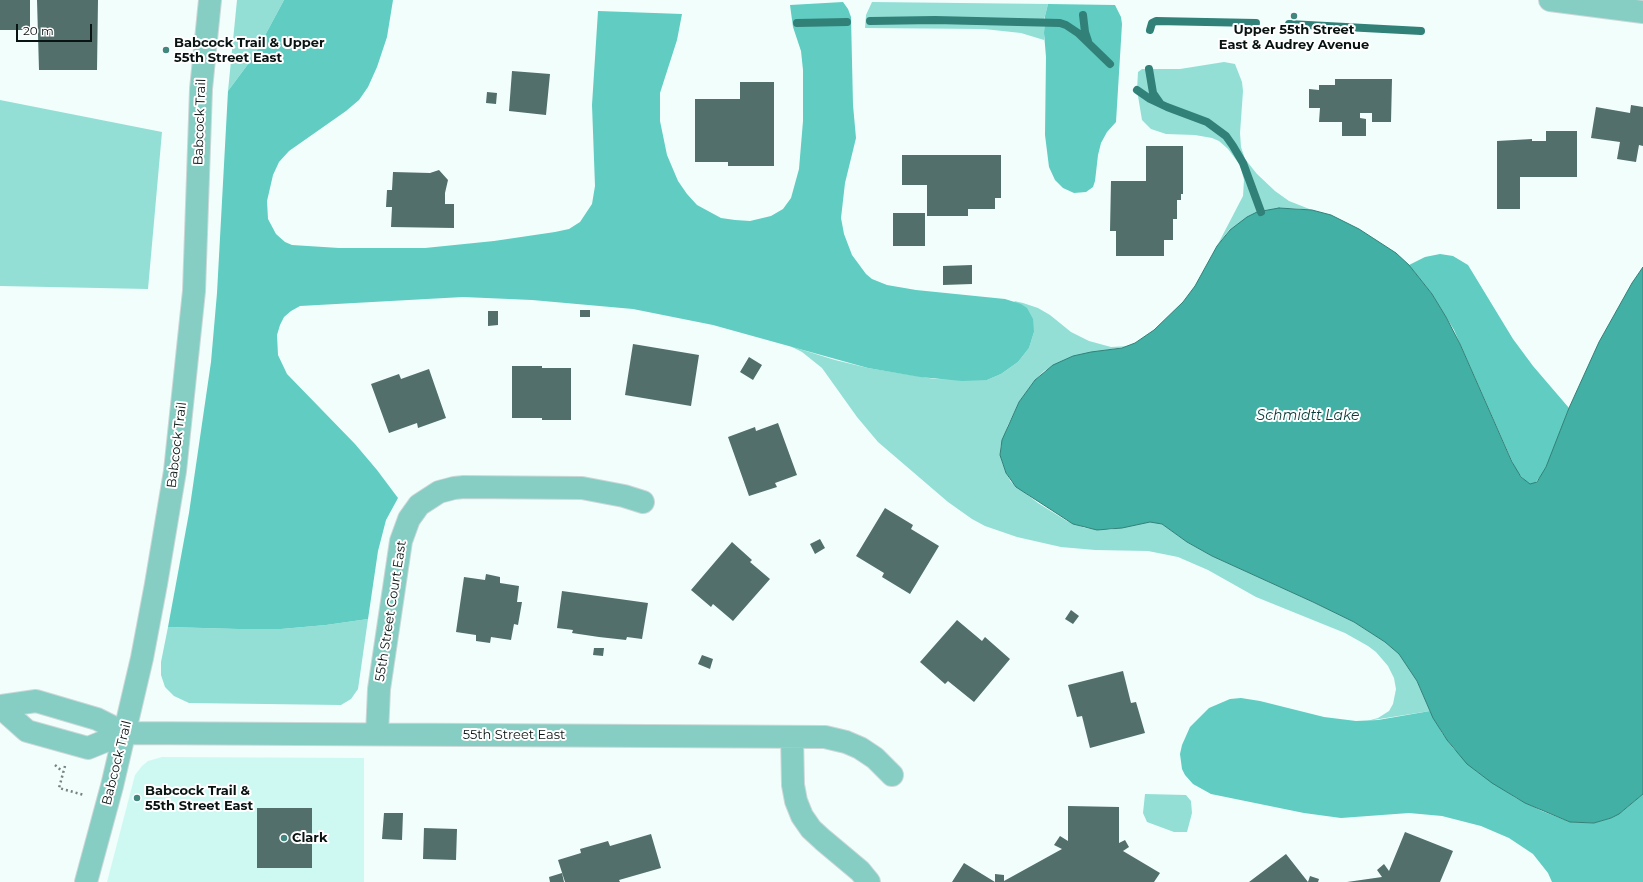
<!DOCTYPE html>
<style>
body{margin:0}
#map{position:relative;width:1643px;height:882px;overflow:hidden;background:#f1fefc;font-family:Montserrat,sans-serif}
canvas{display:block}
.scale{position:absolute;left:16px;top:24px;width:76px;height:18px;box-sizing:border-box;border:2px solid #081312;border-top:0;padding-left:5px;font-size:12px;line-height:14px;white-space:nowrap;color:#081312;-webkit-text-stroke:3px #fff;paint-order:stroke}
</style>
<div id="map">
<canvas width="1643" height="882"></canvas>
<div class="scale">20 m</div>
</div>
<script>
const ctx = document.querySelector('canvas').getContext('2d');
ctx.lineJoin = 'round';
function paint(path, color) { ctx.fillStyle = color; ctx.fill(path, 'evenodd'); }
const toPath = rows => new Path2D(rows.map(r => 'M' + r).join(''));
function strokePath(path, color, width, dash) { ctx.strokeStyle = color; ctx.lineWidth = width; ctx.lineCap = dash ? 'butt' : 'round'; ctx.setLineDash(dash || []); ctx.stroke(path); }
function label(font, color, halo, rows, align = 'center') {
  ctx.font = font + ' Montserrat,sans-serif'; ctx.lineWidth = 4; ctx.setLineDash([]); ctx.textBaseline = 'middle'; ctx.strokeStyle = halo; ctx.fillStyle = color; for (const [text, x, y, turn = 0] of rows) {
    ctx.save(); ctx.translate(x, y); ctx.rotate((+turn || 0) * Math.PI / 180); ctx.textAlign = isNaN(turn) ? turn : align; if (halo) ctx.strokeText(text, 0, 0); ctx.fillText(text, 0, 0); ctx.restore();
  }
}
paint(toPath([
 [162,757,364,758,364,882,107,882,135,775,142,766,148,761]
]), '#cef9f3');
paint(toPath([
 [237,0,284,0,254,56,228,91],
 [872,2,1048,4,1044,20,1044,40,1021,33,984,29,865,28,866,15],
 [1224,62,1235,64,1242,82,1243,91,1240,133,1241,147,1245,159,1257,174,1275,191,1289,201,1312,210,1291,208,1229,230,1217,246,1243,196,1244,180,1240,165,1228,149,1219,141,1212,138,1195,135,1166,134,1151,129,1142,120,1137,90,1138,72,1142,69,1180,69],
 [0,100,162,132,148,289,0,286],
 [1005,299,1023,303,1038,308,1050,315,1071,332,1089,341,1111,347,1129,346,1073,356,1044,371,1035,380,1019,402,1008,425,1001,445,1000,452,1002,462,1006,473,1011,482,1038,503,1067,521,1085,528,1110,530,1146,522,1154,522,1162,524,1187,542,1212,556,1313,602,1354,622,1385,642,1399,654,1417,681,1430,711,1367,721,1378,718,1389,711,1393,704,1396,689,1394,678,1388,666,1376,652,1368,646,1345,633,1256,597,1208,570,1178,557,1148,551,1095,550,1061,547,1017,537,985,526,972,519,948,502,878,442,857,417,822,368,802,352,790,346,835,360,868,368,935,379,987,380,1001,374,1018,362,1029,348,1034,332,1014,301],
 [368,619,358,689,351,699,341,705,189,703,174,696,165,687,161,675,161,662,168,627,238,629,281,629,326,625],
 [1145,794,1186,795,1191,801,1192,813,1187,832,1174,832,1147,822,1143,813]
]), '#93dfd5');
paint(toPath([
 [284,0,393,0,387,37,377,67,368,87,359,100,346,111,289,151,279,162,273,175,267,201,268,219,276,234,285,242,292,245,339,248,425,248,494,241,555,232,569,229,580,222,592,204,595,186,592,105,598,11,682,14,677,40,660,93,660,121,667,155,678,181,687,194,697,205,721,218,735,220,750,221,771,216,783,209,791,198,799,169,803,121,803,70,801,51,793,27,790,5,843,2,848,9,851,17,853,105,856,138,845,183,841,218,844,234,852,255,866,274,872,279,887,285,916,290,1005,299,1021,304,1027,308,1033,319,1034,332,1029,348,1018,362,1001,374,987,380,962,381,920,377,868,368,713,325,633,309,532,300,463,297,300,306,291,311,284,317,280,325,277,335,278,355,287,374,355,444,377,470,398,498,386,520,378,551,368,619,326,625,281,629,238,629,168,627,189,513,211,362,217,293,228,91,254,56],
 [1048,4,1115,5,1121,17,1122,24,1116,122,1107,132,1101,143,1098,155,1095,181,1093,187,1086,192,1074,193,1063,188,1055,180,1049,167,1045,135,1046,57,1044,33,1045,16],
 [1440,254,1453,256,1468,265,1513,339,1533,366,1569,408,1549,462,1541,476,1534,484,1530,484,1525,481,1516,470,1454,330,1432,294,1409,265,1425,257],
 [1241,698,1260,701,1324,717,1356,721,1378,720,1430,711,1442,733,1453,748,1476,771,1516,798,1542,811,1570,822,1594,823,1611,818,1623,811,1643,794,1643,882,1552,882,1548,873,1533,854,1509,838,1481,826,1442,816,1409,813,1341,818,1304,813,1211,794,1193,784,1185,775,1182,769,1180,754,1182,745,1190,727,1209,708,1230,699]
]), '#61ccc1');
const water = toPath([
 [1279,208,1312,210,1331,215,1359,229,1396,253,1409,265,1432,294,1446,317,1460,344,1512,462,1521,477,1530,484,1537,482,1546,467,1569,408,1599,342,1632,283,1643,267,1643,794,1619,814,1611,818,1594,823,1570,822,1525,803,1492,783,1467,764,1447,740,1433,718,1417,681,1399,654,1385,642,1354,622,1313,602,1212,556,1187,542,1162,524,1150,522,1122,528,1097,530,1073,524,1016,487,1006,473,1000,455,1002,440,1019,402,1035,380,1053,365,1073,356,1091,352,1122,348,1135,343,1154,330,1183,302,1195,286,1217,246,1230,230,1247,217,1257,212,1279,208]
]);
paint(water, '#42b0a5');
strokePath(water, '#318179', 1);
strokePath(toPath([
 [1083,15,1085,32,1088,41],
 [870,21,935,20,1060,23,1066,25,1078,33,1110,64],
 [797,23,847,22],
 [1289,24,1421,31],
 [1150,30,1152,23,1156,21,1256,23],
 [1149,69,1153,93,1160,103],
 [1137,90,1150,99,1167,107,1207,122,1226,136,1233,146,1243,163,1261,212]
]), '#318179', 8);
paint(toPath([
 [0,0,30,0,30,30,0,30],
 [37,0,98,0,97,70,39,70],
 [512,71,550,74,546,115,509,111],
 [1335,79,1392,79,1391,122,1372,122,1372,113,1360,113,1360,118,1366,119,1366,136,1342,136,1342,122,1319,122,1320,108,1309,108,1309,89,1319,90,1319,85,1335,85],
 [740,82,774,82,774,166,728,166,728,162,695,162,695,99,740,99],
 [487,92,497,93,496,104,486,103],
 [1631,105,1643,107,1643,146,1639,145,1636,162,1617,159,1620,142,1591,138,1596,107,1630,113],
 [1546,131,1577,131,1577,177,1520,177,1520,209,1497,209,1497,141,1532,139,1532,141,1546,141],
 [1146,146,1183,146,1183,194,1181,194,1181,200,1177,200,1177,219,1173,219,1173,240,1164,240,1164,256,1116,256,1116,231,1110,231,1111,181,1146,181],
 [902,155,1001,155,1001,198,995,198,995,209,968,209,968,216,927,216,927,185,902,185],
 [439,170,448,180,445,193,445,204,454,204,454,228,391,227,392,207,386,207,387,190,392,190,393,172,430,173],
 [893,213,925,213,925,246,893,246],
 [972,265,972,284,943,285,943,266],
 [580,310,590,310,590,317,580,317],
 [488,311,498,311,498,325,488,326],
 [633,344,699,355,691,406,625,395],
 [749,357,762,365,753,380,740,372],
 [512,366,542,366,542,368,571,368,571,420,542,420,542,418,512,418],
 [429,369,446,418,418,428,417,423,389,433,371,384,399,374,401,379],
 [778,423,797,475,775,483,777,487,749,496,728,437,755,427,756,431],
 [885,508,913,525,911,529,939,546,910,594,882,577,884,573,856,556],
 [820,539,825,548,815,554,810,544],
 [732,542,752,560,750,562,770,579,733,621,713,604,711,607,691,590],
 [486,574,500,577,500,583,519,586,517,602,522,602,518,625,514,624,511,640,491,637,490,643,476,641,476,635,456,632,464,577,485,580],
 [562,591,648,603,642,639,627,637,626,640,599,637,572,633,573,630,557,628],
 [1071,610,1079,616,1073,624,1065,619],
 [957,620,982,641,985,637,1010,659,974,702,948,681,945,684,920,662],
 [594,648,604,648,603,656,593,655],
 [702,655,713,659,710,669,698,664],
 [1123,671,1131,703,1136,702,1145,733,1090,748,1082,716,1077,717,1068,685],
 [1068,806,1119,807,1119,843,1125,840,1129,847,1123,851,1160,873,1154,882,952,882,964,863,995,882,995,874,1004,875,1004,881,1062,849,1054,845,1060,836,1068,841],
 [257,808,312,808,312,868,257,868],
 [384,813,403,813,402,840,382,839],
 [424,828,457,829,456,860,423,859],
 [1405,832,1453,851,1440,882,1347,882,1382,877,1377,870,1384,864,1389,871],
 [651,834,661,868,619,880,620,882,565,882,558,860,581,853,580,849,608,841,610,846],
 [1286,854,1308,882,1310,876,1319,879,1318,882,1249,882],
 [562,873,564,882,550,882,549,877]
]), '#526f6b');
const minor = toPath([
 [1550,0,1643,12],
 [0,706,36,701,97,719,125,733],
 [0,707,27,731,88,748,125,733,825,737,846,742,860,748,875,758,892,775],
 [377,734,379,689,401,541,409,519,419,505,439,492,454,488,464,487,582,488,624,496,643,502],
 [792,737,793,785,796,801,802,816,811,829,823,840,860,871,869,882],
 [86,882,112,786,142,658,156,584,175,471,194,291,201,89,210,0]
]);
strokePath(minor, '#ccd8d7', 24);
strokePath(toPath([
 [55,765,63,772],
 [65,766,59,788,84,795]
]), '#768281', 2.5, [2, 3]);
strokePath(minor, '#86cdc4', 22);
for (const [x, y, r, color] of [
 [1294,16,4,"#41877f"],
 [166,50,4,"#41877f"],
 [137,798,4,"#41877f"],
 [284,838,4,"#41877f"]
]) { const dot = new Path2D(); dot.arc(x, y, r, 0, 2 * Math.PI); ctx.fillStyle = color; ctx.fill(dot); strokePath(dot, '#fff', 1.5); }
label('bold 13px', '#081312', '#fff', [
 ["Upper 55th Street",1294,30,"center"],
 ["East & Audrey Avenue",1294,45,"center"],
 ["Babcock Trail & Upper",174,43],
 ["55th Street East",174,58],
 ["Babcock Trail &",145,791],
 ["55th Street East",145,806],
 ["Clark",292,838]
], 'left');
label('13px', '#081312', '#fff', [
 ["Babcock Trail",200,122,-88],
 ["Babcock Trail",177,445,-83],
 ["55th Street Court East",391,611,-81],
 ["55th Street East",514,735],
 ["Babcock Trail",117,763,-76]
]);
label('italic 14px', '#073b37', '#fff', [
 ["Schmidtt Lake",1308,416]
]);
</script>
